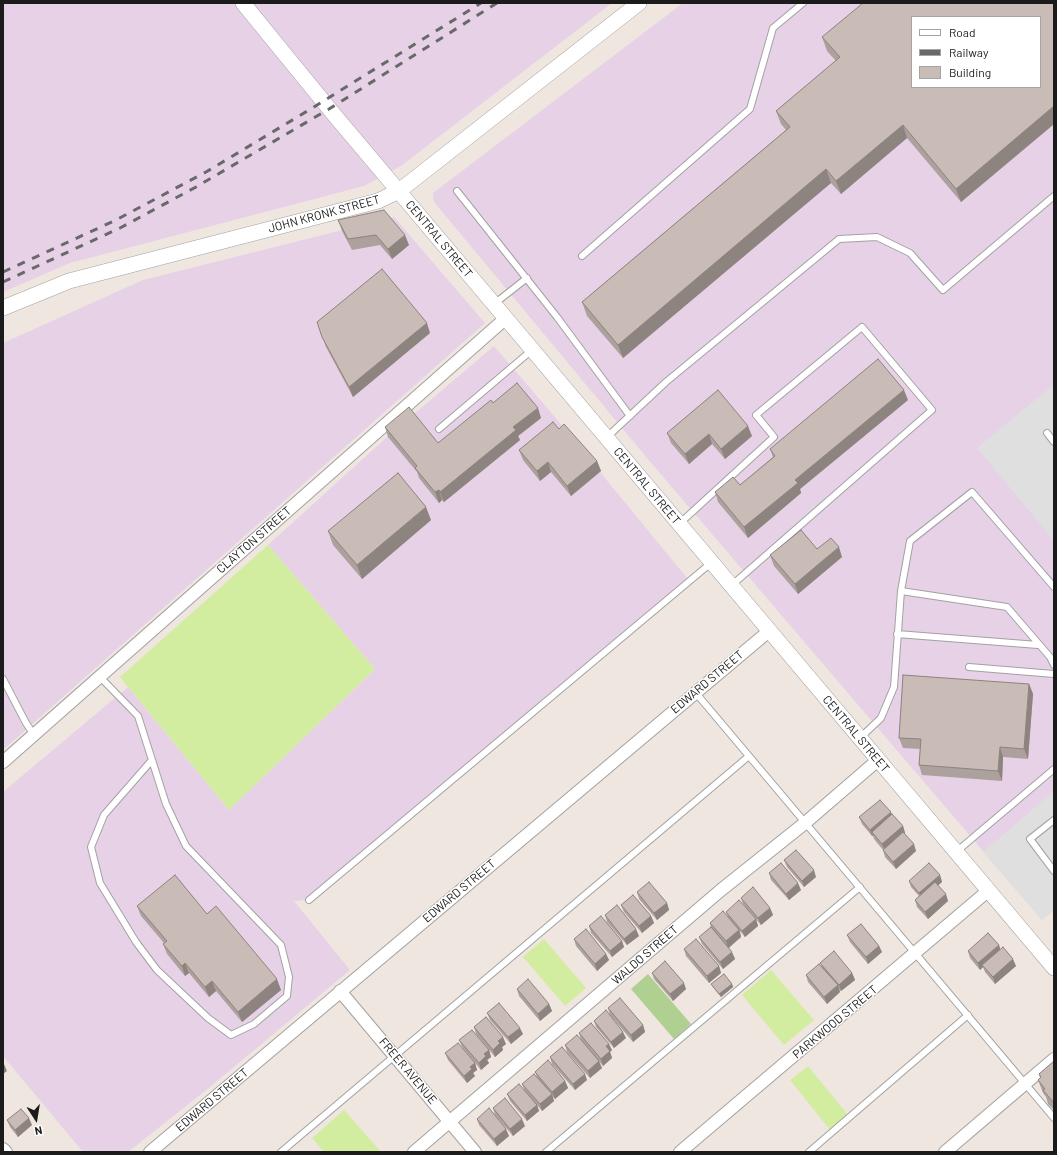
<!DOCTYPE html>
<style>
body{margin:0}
#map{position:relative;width:1057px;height:1155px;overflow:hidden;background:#eee6df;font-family:Barlow,sans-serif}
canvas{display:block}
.frame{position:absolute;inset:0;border:4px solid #1b1b1b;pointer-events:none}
.legend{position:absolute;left:911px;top:16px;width:130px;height:72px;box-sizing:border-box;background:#fff;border:1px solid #a4a4a4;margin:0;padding:5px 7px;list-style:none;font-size:12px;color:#1b1b1b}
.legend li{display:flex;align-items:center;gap:8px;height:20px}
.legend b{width:20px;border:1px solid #a4a4a4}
.north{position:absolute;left:16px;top:1099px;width:40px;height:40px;-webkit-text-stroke:3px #fff;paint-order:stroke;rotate:168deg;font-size:11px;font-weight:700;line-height:16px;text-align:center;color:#1b1b1b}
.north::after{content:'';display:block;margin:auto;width:14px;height:18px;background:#1b1b1b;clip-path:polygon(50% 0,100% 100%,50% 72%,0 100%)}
</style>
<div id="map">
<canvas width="1057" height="1155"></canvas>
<div class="frame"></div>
<ul class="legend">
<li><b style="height:5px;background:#fff"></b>Road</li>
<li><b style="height:5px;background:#696969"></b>Railway</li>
<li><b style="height:11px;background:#c9bbb6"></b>Building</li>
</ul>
<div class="north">N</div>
</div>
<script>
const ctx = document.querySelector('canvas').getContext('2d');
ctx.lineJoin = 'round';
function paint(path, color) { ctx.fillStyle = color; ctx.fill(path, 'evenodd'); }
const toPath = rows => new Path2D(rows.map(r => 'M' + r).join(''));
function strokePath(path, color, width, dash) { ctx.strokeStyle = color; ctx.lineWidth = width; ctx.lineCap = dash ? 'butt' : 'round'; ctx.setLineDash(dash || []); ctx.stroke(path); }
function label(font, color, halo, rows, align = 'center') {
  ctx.font = font + ' Barlow,sans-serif'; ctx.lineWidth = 3; ctx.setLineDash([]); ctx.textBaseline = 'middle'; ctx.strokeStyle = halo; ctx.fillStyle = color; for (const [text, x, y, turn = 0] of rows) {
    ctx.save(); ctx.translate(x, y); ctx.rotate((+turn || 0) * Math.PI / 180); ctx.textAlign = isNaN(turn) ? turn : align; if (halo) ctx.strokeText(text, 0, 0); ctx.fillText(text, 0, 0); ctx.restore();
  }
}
paint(toPath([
 [3,3,612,3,401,166,364,186,70,263,3,292],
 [683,3,1054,3,1054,910,1042,920,647,458,434,202,433,193],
 [912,17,1040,17,1040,87,912,87],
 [394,217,485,323,3,750,3,343,143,280],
 [494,346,554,416,687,578,304,900,294,901,350,970,210,1087,128,1152,83,1152,3,1056,3,792,128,687,229,810,375,669,268,545,387,437]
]), '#e7d1e7');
paint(toPath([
 [268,545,375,669,229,810,120,677],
 [544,939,586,988,565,1006,523,957],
 [771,970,814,1020,784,1045,742,995],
 [808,1066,848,1115,830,1130,790,1080],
 [344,1110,381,1152,324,1152,312,1138]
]), '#d3eda0');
paint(toPath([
 [648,974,691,1024,674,1039,631,989]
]), '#afd091');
paint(toPath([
 [1054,384,1054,541,977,448],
 [1054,791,1054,910,1042,920,983,852]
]), '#dfdfdf');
const service = toPath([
 [457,191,557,317,630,416],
 [582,256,750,109,773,28,803,3],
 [494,304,527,278],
 [439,429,532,350],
 [1047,433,1054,442],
 [606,438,666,382,839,239,877,237,910,253,943,290,1054,196],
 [679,524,774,437,756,415,862,327,932,410,732,585],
 [901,591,910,541,972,492,1054,587],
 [897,634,1038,645],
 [969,667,1054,674],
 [100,677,138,716,166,804,186,846,281,945,289,977,287,996,254,1024,231,1035,208,1018,157,970,136,942,100,883,91,847,104,815,152,760],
 [3,679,26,723,34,735],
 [695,692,1054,1118],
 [860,738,881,718,894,687,901,591,1007,607,1050,657,1054,665],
 [1054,820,1030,839,1054,871],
 [956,852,1054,769],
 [309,900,711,563],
 [281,1152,749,756],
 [546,1152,860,887],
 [809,1152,968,1015]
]);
const minor = toPath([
 [3,762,506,318],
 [340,991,475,1152],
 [3,1149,6,1152],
 [150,1152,769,631],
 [414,1152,721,890,805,823,878,760],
 [680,1152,989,890],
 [945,1152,1054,1059]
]);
const tertiary = toPath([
 [243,3,336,117,1054,968],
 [3,308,69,281,378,201,399,191,639,3]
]);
strokePath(service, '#a2a2a2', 8);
strokePath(minor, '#a2a2a2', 14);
strokePath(tertiary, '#a2a2a2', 16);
strokePath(service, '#fff', 6);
strokePath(minor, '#fff', 12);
strokePath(tertiary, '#fff', 15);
strokePath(toPath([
 [3,272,116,220,206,172,309,110,481,3],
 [3,282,120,228,196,187,329,109,497,3]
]), '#696969', 3, [8, 8]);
paint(toPath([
 [1054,3,1054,124,961,202,907,138,841,194,831,183,623,358,587,316,582,302,786,130,781,124,776,111,836,61,827,51,822,37],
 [338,220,409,245,392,259,380,245,352,250,342,231],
 [317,322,430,333,353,397,326,347],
 [908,400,800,489,801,493,748,538,718,502,715,492,740,485,773,457,770,449],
 [493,403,541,418,518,436,520,440,444,502,442,500,439,503,419,478,417,472,388,437,385,427,438,443],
 [559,429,597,461,601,471,571,496,551,472,540,481,523,460,519,450],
 [667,433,752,436,725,459,712,444,689,464,671,443],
 [431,520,362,579,333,545,328,531],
 [817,549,842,557,798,594,774,566,770,555],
 [1029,684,1033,694,1028,759,1003,757,1002,781,922,775,919,765,920,749,903,748,899,738],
 [892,815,903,826,905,833,905,834,916,851,896,869,885,857,883,850,874,839,873,836,872,836,862,824,859,817],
 [784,860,816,877,804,887,787,867],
 [769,873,801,890,789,900,771,880],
 [940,875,942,882,938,885,948,901,928,919,917,907,915,900,919,896,911,887,909,881],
 [637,892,667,903,669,910,657,920,639,899],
 [741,898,770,908,773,915,761,925,743,904],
 [621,905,651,916,654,923,642,933,624,912],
 [137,906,207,914,281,990,242,1022,216,991,209,997,189,973,185,976,167,954,163,944,164,943,141,916],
 [726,912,756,919,758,926,745,937,740,931,741,937,729,948,735,959,723,969,702,944,699,937,711,927,710,923,728,917],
 [605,915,639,936,627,945,607,922],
 [589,926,622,941,624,947,612,957,591,933],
 [847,935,879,946,882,952,868,964,850,942],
 [574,939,606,954,609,960,597,971,576,946],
 [999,945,1000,949,1016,966,995,984,985,972,983,967,980,970,970,958,968,951],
 [684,949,719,966,721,973,709,983,686,956],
 [820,963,852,973,855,980,841,991,839,989,840,992,827,1004,808,982,806,975,822,966],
 [652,973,686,989,673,1001,654,979],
 [711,984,732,984,733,987,721,997,713,987],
 [517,989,549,1004,552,1011,540,1021,519,996],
 [608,1008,643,1025,645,1032,633,1042,610,1015],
 [487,1013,523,1034,511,1044,490,1020],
 [594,1021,626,1038,614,1048,596,1027],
 [474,1027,506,1044,502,1047,503,1050,495,1057,476,1034],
 [579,1033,612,1050,610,1052,612,1058,603,1066,581,1040],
 [459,1040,489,1050,491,1057,487,1060,489,1063,481,1070,462,1047],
 [565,1045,602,1068,590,1078,567,1052],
 [445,1053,475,1063,477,1070,473,1073,475,1076,467,1083,448,1060],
 [550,1057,587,1080,575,1090,552,1064],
 [1054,1061,1054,1110,1048,1104,1046,1097,1043,1093,1038,1080,1040,1078,1039,1074],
 [535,1072,565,1081,568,1088,555,1099,552,1096,554,1101,542,1111,537,1105,539,1111,527,1121,510,1101,507,1094,524,1089,522,1084,537,1077],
 [493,1108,525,1126,513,1136,495,1115],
 [477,1119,509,1136,497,1146,479,1125],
 [7,1120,32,1125,18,1137,10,1127]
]), '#ada19d');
paint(toPath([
 [1054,106,1054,124,961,202,956,189],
 [903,125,907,138,841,194,836,181],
 [826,169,831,183,623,358,618,345],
 [405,235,409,245,392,259,388,249],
 [427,323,430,333,353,397,349,387],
 [904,390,908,400,800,489,801,493,748,538,744,527,795,480],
 [538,408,541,418,518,436,520,440,444,502,440,492,513,427],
 [748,426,752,436,725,459,721,449],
 [709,434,712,444,689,464,685,454],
 [597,461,601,471,571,496,567,486],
 [548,462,551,472,540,481,537,471],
 [439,490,442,500,439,503,435,492],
 [426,507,431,520,362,579,357,565],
 [839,547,842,557,798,594,795,584],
 [1029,684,1033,694,1028,759,1024,749],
 [1000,747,1003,757,1002,781,998,771],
 [891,812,893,819,872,832,873,836,872,836,870,830],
 [903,826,905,833,885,851,882,844],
 [914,844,916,851,896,869,893,862],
 [814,870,816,877,804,887,802,881],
 [940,875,942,882,922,900,919,893],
 [798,883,801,890,789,900,786,894],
 [946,894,948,901,928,919,925,912],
 [667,903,669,910,657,920,654,913],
 [770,908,773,915,761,925,758,918],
 [651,916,654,923,642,933,639,926],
 [756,919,758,926,745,937,742,931],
 [636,929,639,936,627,945,624,939],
 [739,930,741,937,728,948,726,941],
 [622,941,624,947,612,957,610,951],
 [999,945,1001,952,982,965,983,967,980,970,978,963],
 [879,946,882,952,868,964,866,957],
 [732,952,735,959,723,969,720,962],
 [606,954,609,960,597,971,595,964],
 [1013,959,1016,966,995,984,993,977],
 [185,963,189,973,185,976,182,966],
 [719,966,721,973,709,983,707,976],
 [852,973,855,980,841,991,839,985],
 [277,979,281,990,242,1022,238,1012],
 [212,981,216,991,209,997,205,987],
 [684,983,686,989,673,1001,670,994],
 [732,984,733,987,721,997,719,994],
 [838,985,840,992,827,1004,824,997],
 [549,1004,552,1011,540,1021,538,1014],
 [643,1025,645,1032,633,1042,631,1035],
 [520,1028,523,1034,511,1044,508,1037],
 [623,1032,626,1038,614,1048,611,1042],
 [503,1037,506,1044,502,1047,503,1050,495,1057,493,1050,498,1041],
 [609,1044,612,1050,610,1052,612,1058,603,1066,601,1059,606,1046],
 [489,1050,491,1057,487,1060,489,1063,481,1070,479,1063,484,1054],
 [599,1061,602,1068,590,1078,588,1071],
 [475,1063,477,1070,473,1073,475,1076,467,1083,464,1076,470,1067],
 [4,1064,7,1071,3,1074,3,1065],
 [585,1074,587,1080,575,1090,573,1084],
 [565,1081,568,1088,555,1099,552,1092],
 [552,1094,554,1101,542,1111,540,1104],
 [537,1105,539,1111,527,1121,525,1115],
 [29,1118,32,1125,18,1137,15,1130],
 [522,1119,525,1126,513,1136,510,1129],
 [506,1129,509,1136,497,1146,494,1139]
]), '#8d837f');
const building = toPath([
 [863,3,1054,3,1054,106,956,189,903,125,836,181,826,169,618,345,582,302,790,127,776,111,840,57,822,37,863,3],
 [912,17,1040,17,1040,87,912,87,912,17],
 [384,210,405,235,388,249,376,235,348,239,338,220,384,210],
 [382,269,427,323,349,387,322,337,317,322,382,269],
 [878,359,904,390,795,480,798,483,744,527,715,492,733,477,740,485,775,456,770,449,878,359],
 [517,383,538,408,513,427,516,430,440,492,439,490,435,492,415,468,417,466,385,427,409,407,438,443,491,400,493,403,517,383],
 [718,390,748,426,721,449,709,434,685,454,667,433,718,390],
 [553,422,559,429,564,424,597,461,567,486,548,462,537,471,519,450,553,422],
 [398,473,426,507,357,565,328,531,398,473],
 [801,530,817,549,831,538,839,547,795,584,770,555,801,530],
 [903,675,1029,684,1024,749,1000,747,998,771,919,765,921,739,899,738,903,675],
 [880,800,891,812,870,830,859,817,880,800],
 [892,814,903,826,882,844,872,832,892,814],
 [903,832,914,844,893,862,883,850,903,832],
 [796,850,814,870,802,881,784,860,796,850],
 [781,863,798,883,786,894,769,873,781,863],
 [929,863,940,875,919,893,909,881,929,863],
 [175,875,207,914,216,906,277,979,238,1012,212,981,205,987,185,963,182,966,163,944,167,941,137,906,175,875],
 [649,882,667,903,654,913,637,892,649,882],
 [935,882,946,894,925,912,915,900,935,882],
 [753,887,770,908,758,918,741,898,753,887],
 [633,895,651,916,639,926,621,905,633,895],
 [739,900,756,919,742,931,726,912,739,900],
 [617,905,636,929,624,939,605,915,617,905],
 [723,911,739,930,726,941,710,923,723,911],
 [601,916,622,941,610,951,589,926,601,916],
 [861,924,879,946,866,957,847,935,861,924],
 [711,927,732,952,720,962,699,937,711,927],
 [586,929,606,954,595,964,574,939,586,929],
 [988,933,999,945,978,963,968,951,988,933],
 [696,939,719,966,707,976,684,949,696,939],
 [1003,947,1013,959,993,977,982,965,1003,947],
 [834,951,852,973,839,985,820,963,834,951],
 [665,961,684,983,670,994,652,973,665,961],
 [819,964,838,985,824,997,806,975,819,964],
 [724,974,732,984,719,994,711,984,724,974],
 [528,979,549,1004,538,1014,517,989,528,979],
 [620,998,643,1025,631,1035,608,1008,620,998],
 [499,1003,520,1028,508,1037,487,1013,499,1003],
 [606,1010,623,1032,611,1042,594,1021,606,1010],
 [486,1017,503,1037,498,1041,500,1043,493,1050,474,1027,486,1017],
 [591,1023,609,1044,606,1046,610,1051,601,1059,579,1033,591,1023],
 [472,1030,489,1050,484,1054,486,1056,479,1063,459,1040,472,1030],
 [577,1035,599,1061,588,1071,565,1045,577,1035],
 [458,1043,475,1063,470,1067,472,1069,464,1076,445,1053,458,1043],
 [562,1047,585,1074,573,1084,550,1057,562,1047],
 [548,1060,565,1081,552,1092,535,1072,548,1060],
 [1054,1061,1054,1103,1043,1090,1045,1089,1038,1080,1041,1077,1039,1074,1054,1061],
 [534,1074,552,1094,540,1104,522,1084,534,1074],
 [519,1084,537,1105,525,1115,507,1094,519,1084],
 [505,1098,522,1119,510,1129,493,1108,505,1098],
 [489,1108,506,1129,494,1139,477,1119,489,1108],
 [21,1109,29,1118,15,1130,7,1120,21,1109]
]);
paint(building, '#c9bbb6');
strokePath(building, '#8d837f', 1);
label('12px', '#1b1b1b', '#fff', [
 ["JOHN KRONK STREET",324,214,-15],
 ["CENTRAL STREET",439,239,50],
 ["CENTRAL STREET",647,486,50],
 ["CLAYTON STREET",254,540,-41],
 ["EDWARD STREET",707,682,-40],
 ["CENTRAL STREET",856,734,50],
 ["EDWARD STREET",459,891,-40],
 ["WALDO STREET",645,955,-41],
 ["PARKWOOD STREET",835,1022,-40],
 ["FREER AVENUE",408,1071,50],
 ["EDWARD STREET",212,1100,-40]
]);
</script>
